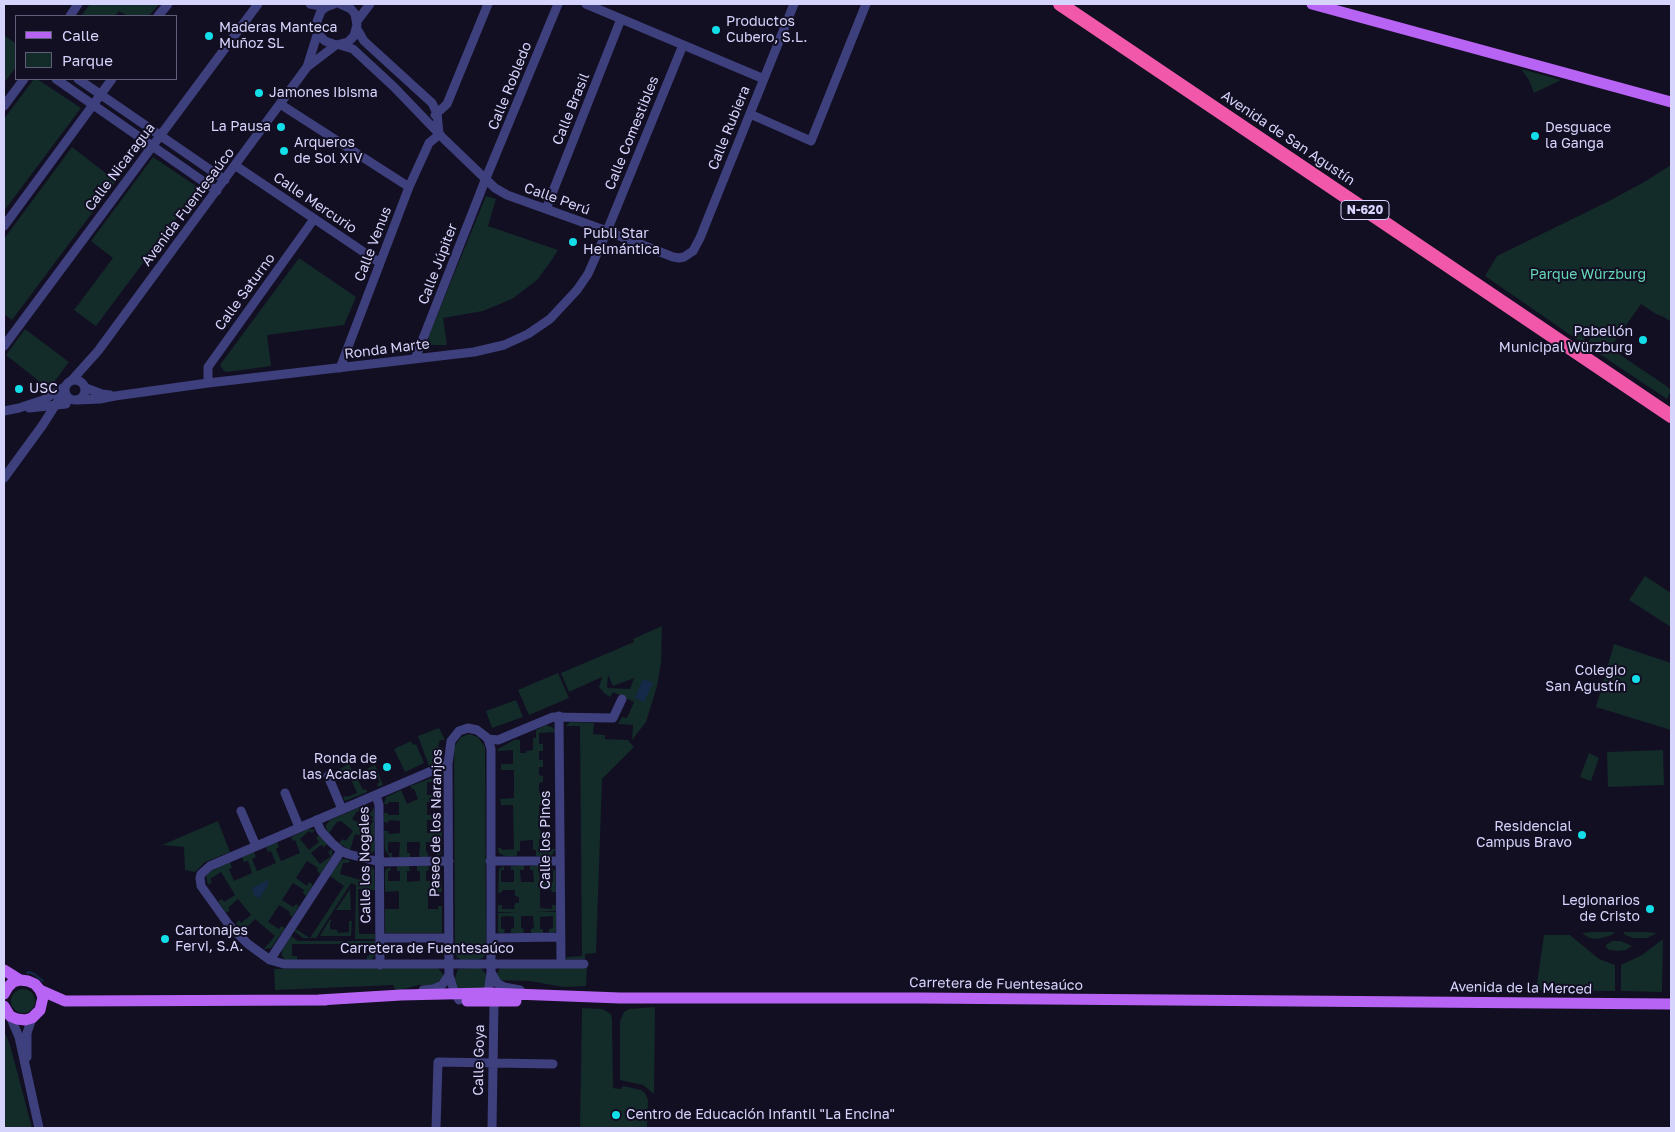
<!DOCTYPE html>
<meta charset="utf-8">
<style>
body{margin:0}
#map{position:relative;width:1675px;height:1132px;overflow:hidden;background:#120f22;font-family:"Golos Text",sans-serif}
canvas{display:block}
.frame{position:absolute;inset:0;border:5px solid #d6d4fc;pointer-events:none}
.legend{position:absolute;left:15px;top:15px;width:162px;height:65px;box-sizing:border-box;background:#120f22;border:1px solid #605e79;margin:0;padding:6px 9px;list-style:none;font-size:15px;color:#d6d4fc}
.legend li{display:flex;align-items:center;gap:10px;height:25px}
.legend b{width:25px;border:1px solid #605e79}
</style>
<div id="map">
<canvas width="1675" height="1132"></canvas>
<div class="frame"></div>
<ul class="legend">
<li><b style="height:6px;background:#b763f3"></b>Calle</li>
<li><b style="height:14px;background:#132b29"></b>Parque</li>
</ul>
</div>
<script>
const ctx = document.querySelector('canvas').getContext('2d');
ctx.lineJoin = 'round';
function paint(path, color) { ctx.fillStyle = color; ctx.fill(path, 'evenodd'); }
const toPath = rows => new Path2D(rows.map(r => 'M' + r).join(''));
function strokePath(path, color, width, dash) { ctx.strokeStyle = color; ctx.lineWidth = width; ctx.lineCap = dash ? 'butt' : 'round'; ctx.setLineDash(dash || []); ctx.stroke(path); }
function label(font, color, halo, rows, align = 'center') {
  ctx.font = font + ' "Golos Text",sans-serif'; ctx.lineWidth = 4; ctx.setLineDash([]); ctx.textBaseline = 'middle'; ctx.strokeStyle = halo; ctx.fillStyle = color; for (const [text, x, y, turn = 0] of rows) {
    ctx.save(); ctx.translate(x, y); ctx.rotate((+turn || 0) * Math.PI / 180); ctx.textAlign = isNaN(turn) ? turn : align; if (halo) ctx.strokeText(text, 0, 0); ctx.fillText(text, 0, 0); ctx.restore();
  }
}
paint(toPath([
 [90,4,159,4,149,16,128,16,119,11,115,16,81,16],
 [4,35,16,44,16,67,4,83],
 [1521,69,1561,80,1534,93,1529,80],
 [34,79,37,79,81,108,4,211,4,119],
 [72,147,116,181,12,320,4,314,4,239],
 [153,157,199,188,96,326,74,310,113,258,91,241],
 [1671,165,1671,322,1664,317,1656,314,1641,304,1610,348,1665,385,1671,390,1667,399,1586,345,1592,336,1588,333,1582,343,1485,276,1497,256,1609,201,1646,181],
 [486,196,496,199,488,226,558,250,551,261,537,280,512,299,483,311,443,318,447,345,431,345,428,342,429,335],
 [299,258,356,297,344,325,267,335,271,366,227,372,224,371,220,365],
 [25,329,69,362,49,389,6,355],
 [1645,576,1671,593,1671,627,1629,600],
 [662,626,661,663,657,686,646,722,632,740,633,725,618,724,622,717,627,718,634,702,613,692,610,697,604,693,599,687,602,677,569,692,561,673,634,642,633,639],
 [608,675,613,686,634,678,630,689,607,688],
 [1614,644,1671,663,1671,730,1596,707],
 [558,673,569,698,529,715,518,690],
 [516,700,523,717,492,728,486,711],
 [570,722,594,723,593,734,605,735,605,739,628,740,634,747,602,779,596,953,585,954,585,959,567,959,566,957,582,956,580,726,566,726],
 [546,725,552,727,555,730,555,732,539,733,539,744,543,744,543,751,539,751,539,760,543,760,543,767,539,767,539,775,543,776,543,782,539,783,539,793,547,793,547,805,539,805,539,815,543,816,543,823,539,823,540,831,543,832,543,839,539,839,539,849,556,849,551,856,536,856,536,850,533,850,533,840,520,841,520,851,517,851,517,856,505,856,499,853,498,848,501,848,502,850,514,849,513,805,501,805,500,799,514,798,514,770,501,770,501,764,513,764,513,750,497,751,498,749,516,739,516,740,520,740,520,753,526,753,526,751,533,750,533,738,536,738,536,730],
 [439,728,445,740,440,740,438,747,443,748,443,754,437,762,429,766,418,736],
 [469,734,478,737,485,747,486,953,484,957,480,959,461,960,457,957,455,953,454,747,461,737],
 [411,741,413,745,416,744,424,763,405,772,394,749],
 [1663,750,1664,785,1608,787,1607,752],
 [1589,753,1599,758,1591,781,1580,777],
 [349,764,354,775,375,765,383,785,378,787,377,784,380,782,375,772,358,780,363,790,366,789,367,792,345,801,343,797,346,796,347,797,357,793,347,770,337,774,337,776,334,778,332,773],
 [435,777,440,779,441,785,438,785,438,782,427,782,427,795,438,795,438,793,442,793,441,803,438,803,438,802,427,802,427,815,438,815,438,813,442,813,442,823,438,823,438,820,427,820,427,833,438,833,438,832,442,832,442,853,437,857,437,853,439,852,439,842,426,842,426,852,428,853,428,857,419,857,420,842,407,842,407,853,410,853,410,857,399,857,400,842,388,842,388,853,392,853,392,857,390,857,385,850,384,831,388,831,389,834,400,833,400,821,389,820,388,823,384,822,384,813,388,813,388,815,399,815,399,802,388,802,388,804,384,804,386,797,401,790,407,804,418,799,414,789,412,789,410,786],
 [365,805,368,805,364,812,360,810,358,812,357,811,352,819,357,822,358,821,368,829,373,821,371,820,373,817,369,815,374,808,375,850,369,856,366,856,371,844,370,843,371,840,364,837,355,834,350,850,339,843,343,839,346,841,353,831,341,821,337,822,329,833,326,828,326,825,330,820],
 [218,821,230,852,205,862,195,872,185,870,184,847,162,845],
 [308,829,315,830,312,833,309,831,300,839,309,850,319,842,316,838,319,835,327,844,324,847,321,845,311,853,320,864,331,856,328,852,332,849,332,856,321,874,317,871,318,868,307,861,296,878,307,886,309,882,313,885,306,896,303,893,304,890,293,883,282,900,293,907,296,904,299,906,292,917,289,914,290,912,279,905,268,922,279,929,281,926,285,928,271,948,264,949,275,936,255,919,246,928,249,931,246,934,236,923,239,920,241,923,251,915,238,899,228,908,230,910,226,913,218,901,222,899,224,902,235,895,221,872,210,879,212,882,208,885,206,875,209,872,230,862,232,868,229,869,234,881,252,873,248,861,244,862,242,857,254,852,256,857,252,859,257,871,276,863,271,851,268,852,266,847,277,842,279,847,276,849,281,861,300,853,295,840,293,841,291,837],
 [343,859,350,860,349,863,343,863,340,874,367,882,371,872,364,868,365,865,372,867,374,870,375,890,358,889,359,934,375,934,375,939,355,939,356,885,351,883,316,938,303,938,294,931,296,929,310,938,344,886,330,876,340,861],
 [524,865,524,870,520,870,521,882,534,882,533,870,530,870,530,866,542,865,542,870,539,870,540,882,553,882,553,870,549,870,549,866,555,871,556,892,552,892,551,889,540,890,540,908,552,909,552,905,556,905,556,911,535,912,556,912,556,932,549,933,549,929,553,928,553,916,540,917,540,929,543,929,543,933,531,933,531,929,534,928,533,916,521,916,521,928,524,929,523,933,511,933,511,929,514,928,514,917,507,916,501,917,501,929,505,929,504,933,498,933,498,913,519,912,498,912,498,905,502,905,502,909,514,909,515,903,519,903,519,897,515,896,515,890,502,890,502,892,498,893,499,870,500,868,504,866,504,870,501,870,501,882,514,882,514,870,511,870,511,866],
 [397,866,409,866,410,871,407,871,407,882,420,881,420,871,417,871,417,866,428,866,429,870,426,871,426,881,439,881,439,871,436,870,436,867,441,870,442,892,438,892,438,890,428,891,428,909,438,909,438,906,442,906,442,933,385,933,385,909,399,909,399,891,385,892,385,873,386,869,391,867,390,871,388,871,388,881,400,881,400,871,397,871],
 [350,889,351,910,336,910],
 [330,919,332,921,330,922,330,929,337,930,338,933,349,932,349,921,352,921,351,936,320,936],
 [1592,932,1615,932,1612,935,1598,939,1589,938,1582,933],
 [1623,932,1646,932,1657,933,1647,938,1633,938,1625,935],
 [1544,935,1570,935,1599,959,1615,965,1615,991,1536,990],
 [291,936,298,941,375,941,375,955,372,959,367,961,367,956,369,956,369,944,292,944,292,956,297,956,297,961,285,960,282,956,282,950],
 [1663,939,1662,992,1621,991,1621,965,1642,955],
 [1612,941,1621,941,1632,946,1626,950,1618,951,1609,950,1605,946],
 [437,967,443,974,443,977,434,985,419,985,396,991,393,985,275,990,274,969],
 [480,967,486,974,486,988,456,989,455,978,458,969],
 [587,967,586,986,563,987,530,981,499,980,497,974,500,968],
 '11 1001a12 12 0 1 1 24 0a12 12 0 1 1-24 0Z',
 [655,1007,654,1094,643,1085,620,1080,620,1021,624,1012,629,1009],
 [582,1008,602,1009,611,1014,612,1020,613,1088,621,1089,623,1086,641,1090,645,1093,648,1100,647,1128,580,1128],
 [4,1030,10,1045,32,1128,4,1128]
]), '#132b29');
paint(toPath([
 [643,679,653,683,644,702,635,698],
 [268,880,268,885,259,899,254,895,252,888]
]), '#142a48');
strokePath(toPath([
 [27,973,29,972,34,974,43,981]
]), '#142a48', 2);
strokePath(toPath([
 [310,4,326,7],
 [334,4,326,7,321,11,316,24,321,37,325,41,336,45,348,42,354,36,357,25,355,14,351,9,340,4],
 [586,4,764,79],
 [70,16,78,4],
 [158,16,168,4],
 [357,21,370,4],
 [357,29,364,41,432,103,437,113,439,134],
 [340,45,353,49,394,87,444,139,495,188,507,195,607,231,673,257,679,258,684,257,693,251,700,238,794,4],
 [307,67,318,32],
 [56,79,217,191],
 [78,79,225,180],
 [280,104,409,187],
 [4,106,24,79],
 [750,114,811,141,866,4],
 [435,115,447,104,488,4],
 [236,166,380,263],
 [546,209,621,19],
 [4,226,112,79],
 [4,346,258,4],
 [415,359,486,178,558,4],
 [340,368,409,187,429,143,440,134],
 '65 390a10 10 0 1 1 20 0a10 10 0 1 1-20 0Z',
 [72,380,98,351,307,67,336,45],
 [208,383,208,367,314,219],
 [86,388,102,394,110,395],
 [78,400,100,399,115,396,208,383,474,352,504,345,528,334,550,319,577,290,588,274,607,231,683,45],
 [29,408,66,404],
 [4,411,19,408,43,400,66,386],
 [4,478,42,426,65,390],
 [559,716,561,964],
 [488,739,498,740,553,717,613,718,622,699],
 [448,764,210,866,201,874,200,878,201,886,229,925,248,944,270,960,284,964,584,964],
 [328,776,342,809],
 [285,793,299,827],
 [376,795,379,805,380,965],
 [241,811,256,846],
 [316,820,321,831,332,843,341,851,348,854,380,862,449,861],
 [490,861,560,861],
 [380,938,449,938],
 [491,938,561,937],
 [270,960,341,851],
 [491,972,497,983,504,987,520,990],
 [423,990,433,989,442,985,449,975],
 [459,1000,455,994,449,975,448,764,451,741,459,731,468,728,477,730,485,736,488,739,491,749,491,972,488,993,494,1004,492,1128],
 [10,1016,19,1037,39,1128],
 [27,1057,27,1033,32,1018],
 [436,1128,438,1062,553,1064]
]), '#3e3f7d', 9);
strokePath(toPath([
 [1312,4,1671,102],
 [4,970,20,980],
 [40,990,65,1001,326,1000],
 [4,994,8,987,13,982,20,980,28,981,35,984,40,990,43,997,40,1010,32,1018,25,1020,17,1019,10,1016,4,1006],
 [319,1000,401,995,488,993,620,998,920,998,1671,1004],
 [467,1001,516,1001]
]), '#b763f3', 11);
strokePath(toPath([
 [1060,4,1671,416]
]), '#f258a9', 14);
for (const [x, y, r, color] of [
 [716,30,5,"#12dde9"],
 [209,36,5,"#12dde9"],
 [259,93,5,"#12dde9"],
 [281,127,5,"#12dde9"],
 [1535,136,5,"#12dde9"],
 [284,151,5,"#12dde9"],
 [573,242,5,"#12dde9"],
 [1643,340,5,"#12dde9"],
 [19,389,5,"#12dde9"],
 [1636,679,5,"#12dde9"],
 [387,767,5,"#12dde9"],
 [1582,835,5,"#12dde9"],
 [1650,909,5,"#12dde9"],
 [165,939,5,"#12dde9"],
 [616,1115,5,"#12dde9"]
]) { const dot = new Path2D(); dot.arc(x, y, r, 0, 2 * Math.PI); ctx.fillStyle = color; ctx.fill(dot); strokePath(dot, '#120f22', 2); }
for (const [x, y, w] of [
 [1365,210,48]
]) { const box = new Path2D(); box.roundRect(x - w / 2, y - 9.5, w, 19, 4); ctx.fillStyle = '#120f22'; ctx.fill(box); strokePath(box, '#d6d4fc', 1); }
label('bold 12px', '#d6d4fc', null, [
 ["N-620",1365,210]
]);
label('14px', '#d6d4fc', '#120f22', [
 ["Productos",726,22],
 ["Cubero, S.L.",726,38],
 ["Maderas Manteca",219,28],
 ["Muñoz SL",219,44],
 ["Jamones Ibisma",269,93],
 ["La Pausa",271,127,"right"],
 ["Desguace",1545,128],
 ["la Ganga",1545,144],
 ["Arqueros",294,143],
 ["de Sol XIV",294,159],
 ["Publi Star",583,234],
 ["Helmántica",583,250],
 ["Pabellón",1633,332,"right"],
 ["Municipal Würzburg",1633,348,"right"],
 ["USC",29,389],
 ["Colegio",1626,671,"right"],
 ["San Agustín",1626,687,"right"],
 ["Ronda de",377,759,"right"],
 ["las Acacias",377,775,"right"],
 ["Residencial",1572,827,"right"],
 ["Campus Bravo",1572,843,"right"],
 ["Legionarios",1640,901,"right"],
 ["de Cristo",1640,917,"right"],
 ["Cartonajes",175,931],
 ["Fervi, S.A.",175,947],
 ["Centro de Educación Infantil \"La Encina\"",626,1115]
], 'left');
label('14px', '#d6d4fc', '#120f22', [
 ["Calle Robledo",510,86,-68],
 ["Calle Brasil",571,109,-68],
 ["Calle Rubiera",729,128,-68],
 ["Calle Comestibles",632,133,-68],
 ["Avenida de San Agustín",1288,138,34],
 ["Calle Nicaragua",120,167,-53],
 ["Calle Perú",557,199,20],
 ["Calle Mercurio",315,203,34],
 ["Avenida Fuentesaúco",188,207,-53],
 ["Calle Venus",373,244,-69],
 ["Calle Júpiter",438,264,-69],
 ["Calle Saturno",245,292,-54],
 ["Ronda Marte",387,349,-7],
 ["Paseo de los Naranjos",436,823,-89],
 ["Calle los Pinos",546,840,-90],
 ["Calle los Nogales",365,865,-91],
 ["Carretera de Fuentesaúco",427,949],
 ["Carretera de Fuentesaúco",996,984,1],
 ["Avenida de la Merced",1521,988,1],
 ["Calle Goya",479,1060,-89]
]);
label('14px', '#65d6b5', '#120f22', [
 ["Parque Würzburg",1588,275]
]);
</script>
